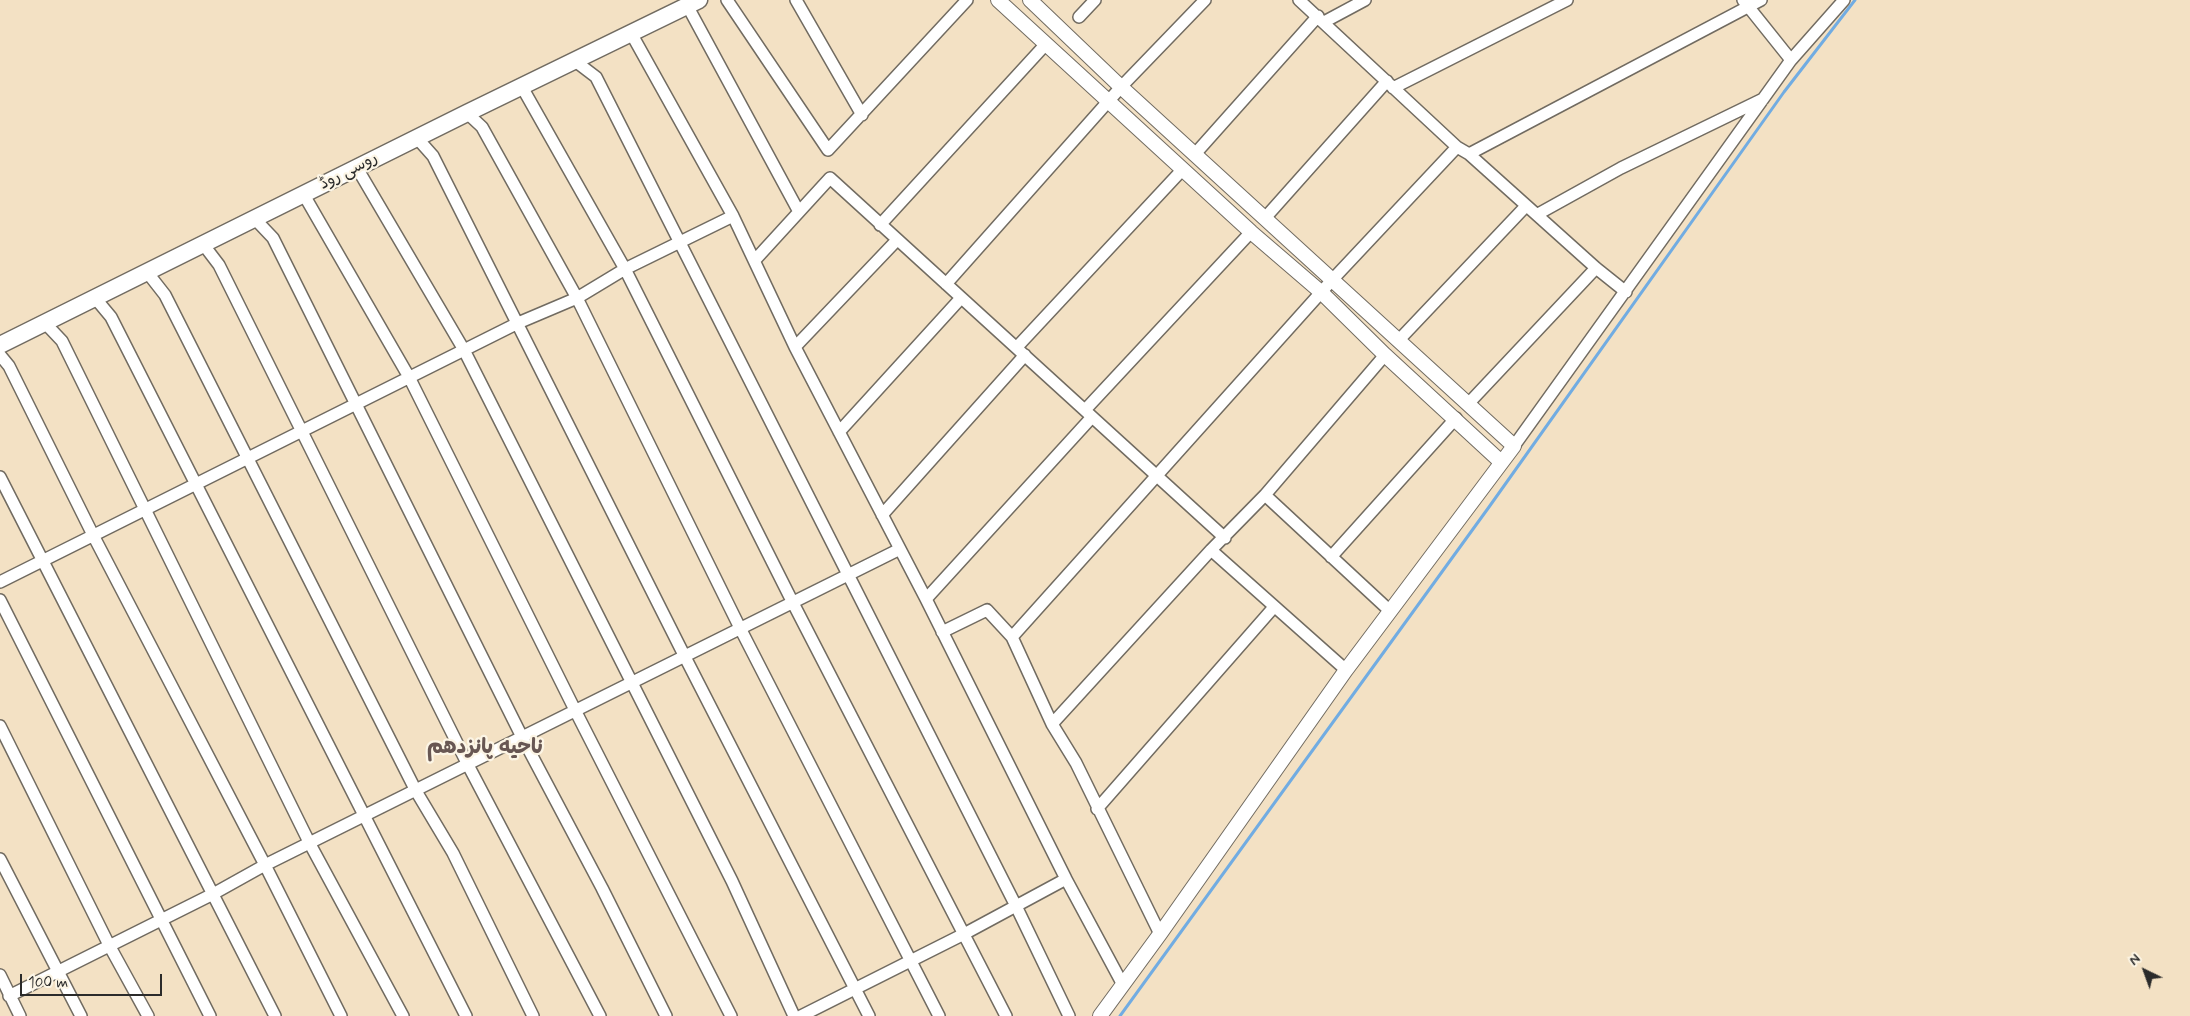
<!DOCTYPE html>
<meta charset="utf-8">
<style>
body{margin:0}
#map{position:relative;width:2190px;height:1016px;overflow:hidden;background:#f3e1c4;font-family:Mynerve,sans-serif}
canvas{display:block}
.north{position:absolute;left:2120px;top:946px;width:50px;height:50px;-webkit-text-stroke:4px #fcf5e5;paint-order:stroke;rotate:318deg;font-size:14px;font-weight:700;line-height:20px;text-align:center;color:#2b2b2b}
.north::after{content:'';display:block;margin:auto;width:18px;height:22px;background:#2b2b2b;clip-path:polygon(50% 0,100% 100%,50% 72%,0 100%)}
.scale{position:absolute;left:20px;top:974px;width:142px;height:22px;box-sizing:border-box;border:2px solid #2b2b2b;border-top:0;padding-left:6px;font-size:15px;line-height:18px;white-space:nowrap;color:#2b2b2b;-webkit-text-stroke:4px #fcf5e5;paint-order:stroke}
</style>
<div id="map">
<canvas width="2190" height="1016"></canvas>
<div class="north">N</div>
<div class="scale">100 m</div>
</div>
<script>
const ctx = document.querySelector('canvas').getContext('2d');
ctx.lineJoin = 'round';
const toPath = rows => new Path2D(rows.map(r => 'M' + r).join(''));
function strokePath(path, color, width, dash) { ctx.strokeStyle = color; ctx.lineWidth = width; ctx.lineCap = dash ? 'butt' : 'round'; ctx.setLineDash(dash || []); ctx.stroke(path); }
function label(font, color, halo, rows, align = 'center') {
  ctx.font = font + ' Mynerve,"Playpen Sans Arabic",sans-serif'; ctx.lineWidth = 4.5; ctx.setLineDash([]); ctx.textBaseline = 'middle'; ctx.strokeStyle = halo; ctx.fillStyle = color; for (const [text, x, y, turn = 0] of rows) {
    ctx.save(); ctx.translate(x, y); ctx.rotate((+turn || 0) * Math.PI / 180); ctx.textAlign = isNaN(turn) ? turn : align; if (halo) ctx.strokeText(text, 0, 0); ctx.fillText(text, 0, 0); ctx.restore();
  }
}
strokePath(toPath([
 [1120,1016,1489,507,1784,92,1855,0]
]), '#71ace2', 3);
const minor = toPath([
 [727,0,828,150,967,0],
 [796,0,862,115],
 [1299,0,1457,147,1469,154,1596,268,1626,292],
 [1743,0,1791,60],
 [688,7,799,212],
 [1079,17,1095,0],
 [1324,22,1365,0],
 [631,33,733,216,795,347,926,599,1066,879,1123,985],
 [575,61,596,77,1016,906,1069,1016],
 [522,87,625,269,793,603,1006,1016],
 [1393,88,1567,0],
 [467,113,482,127,577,298,740,628,939,1016],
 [417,138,433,156,685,657,869,1016],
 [1195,154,1318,16],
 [1469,154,1761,0],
 [357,168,464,350,732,881,794,1016],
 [304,195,409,377,576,712,731,1016],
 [1538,214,1621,168,1763,99],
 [254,218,273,238,522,737,602,888,666,1016],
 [1265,218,1387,81],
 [880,225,1045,45],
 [203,244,219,265,468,765,600,1016],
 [755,260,830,178,1225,538],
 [147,272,165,295,416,791,453,853,533,1016],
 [946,284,1121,87,1205,0],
 [96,299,111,317,466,1016],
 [45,323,62,341,310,844,403,1016],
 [1398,341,1526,206],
 [795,347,897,240],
 [1017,347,1183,169],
 [0,355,9,366,93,535,265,865,341,1016],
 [1468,404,1596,268],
 [1085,410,1251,232],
 [839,432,961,298],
 [1514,446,1791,60,1844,0],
 [0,477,275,1016],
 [1265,495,1390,611],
 [882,515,1025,355],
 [1211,550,1346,670],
 [1331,557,1456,418],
 [0,582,518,323,577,298,625,269,733,216],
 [926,599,1092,417],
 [0,600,210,1016],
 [942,632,987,610,1012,637,1052,724,1076,763,1160,934],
 [1012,637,1333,279,1457,147],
 [1052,724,1211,550,1265,495,1385,355],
 [0,726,109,945,148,1016],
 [1097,809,1274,607],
 [0,859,81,1016],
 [0,975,20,1016],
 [9,996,213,894,265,865,900,549],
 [801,1016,964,934,1066,879]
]);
const tertiary = toPath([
 [998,0,1251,232,1322,293,1385,355,1501,462],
 [1030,0,1121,87,1514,446,1346,670,1160,934,1100,1016]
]);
const secondary = toPath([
 [0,345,467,113,699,0]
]);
strokePath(minor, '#716b61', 14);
strokePath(tertiary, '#716b61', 16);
strokePath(secondary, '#716b61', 19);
strokePath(minor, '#fff', 11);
strokePath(tertiary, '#fff', 14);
strokePath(secondary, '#fff', 16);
label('16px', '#2b2b2b', '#fcf5e5', [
 ["روسی روڈ",349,172,-27]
]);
label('bold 21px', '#685753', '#fcf5e5', [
 ["ناحیه پانزدهم",485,749]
]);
</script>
